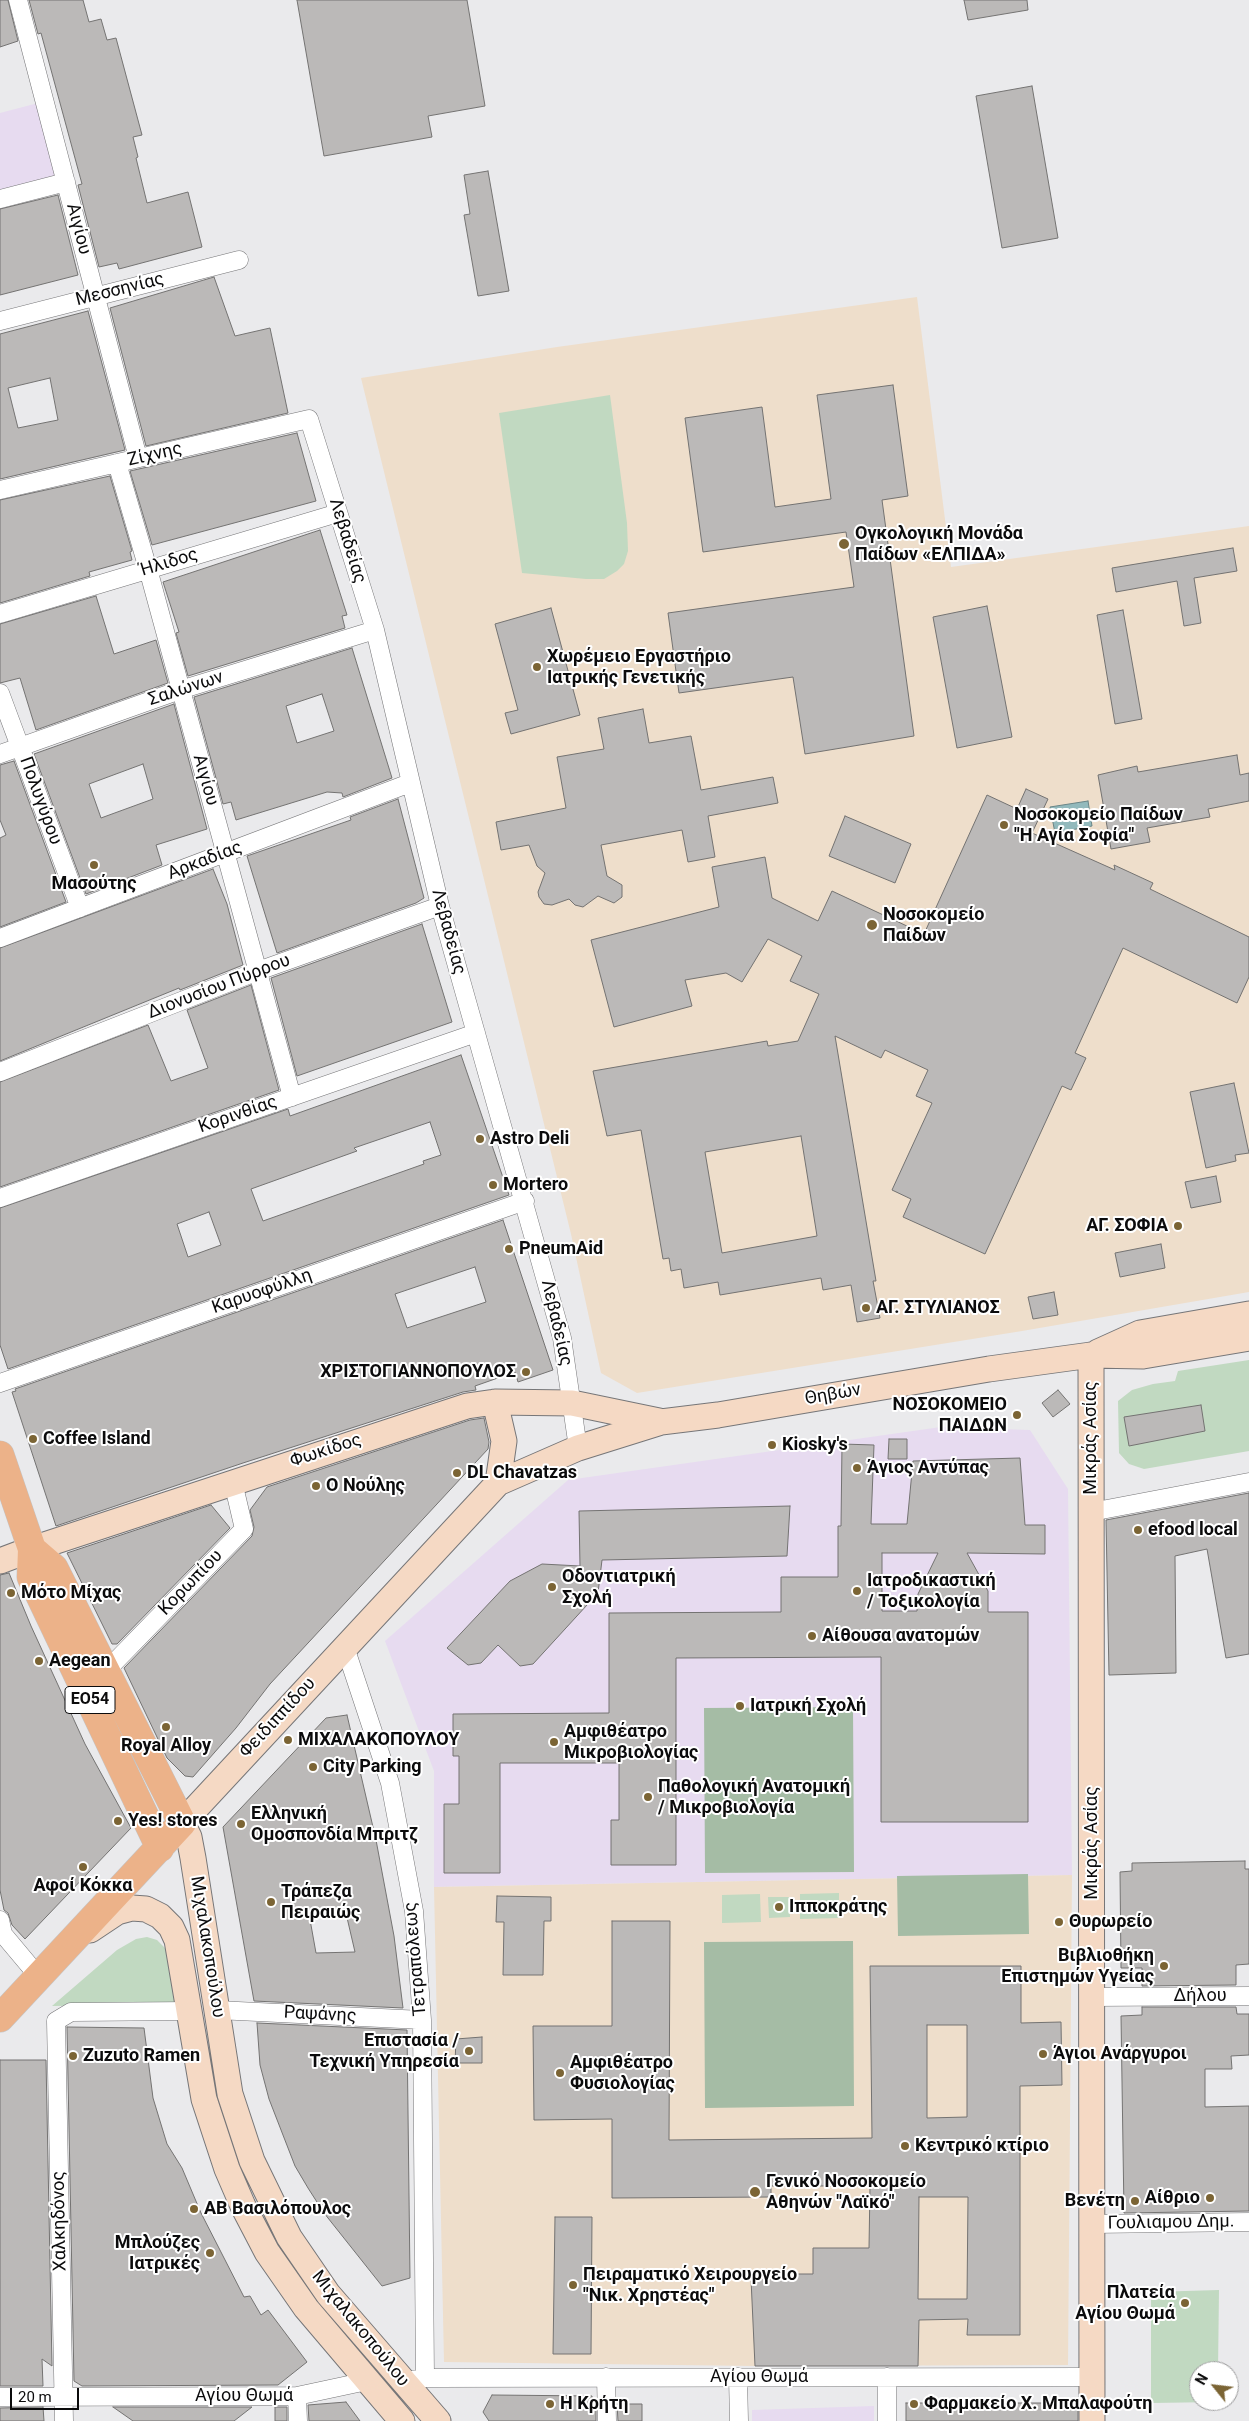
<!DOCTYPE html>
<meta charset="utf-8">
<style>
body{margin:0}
#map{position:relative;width:1249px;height:2421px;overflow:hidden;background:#eaeaec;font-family:Roboto,sans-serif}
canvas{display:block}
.north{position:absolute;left:1189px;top:2361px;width:50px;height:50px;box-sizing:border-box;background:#fff;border:1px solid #9d9d9e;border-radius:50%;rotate:299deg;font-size:14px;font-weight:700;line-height:20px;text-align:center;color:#0b0b0c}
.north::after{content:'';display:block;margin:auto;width:18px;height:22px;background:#7b6434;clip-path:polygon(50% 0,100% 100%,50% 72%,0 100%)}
.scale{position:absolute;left:10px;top:2388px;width:69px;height:22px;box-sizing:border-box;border:2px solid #0b0b0c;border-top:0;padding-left:6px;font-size:15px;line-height:18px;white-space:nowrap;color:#0b0b0c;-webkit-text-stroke:4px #fff;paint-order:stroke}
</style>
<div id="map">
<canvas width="1249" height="2421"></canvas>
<div class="north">N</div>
<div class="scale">20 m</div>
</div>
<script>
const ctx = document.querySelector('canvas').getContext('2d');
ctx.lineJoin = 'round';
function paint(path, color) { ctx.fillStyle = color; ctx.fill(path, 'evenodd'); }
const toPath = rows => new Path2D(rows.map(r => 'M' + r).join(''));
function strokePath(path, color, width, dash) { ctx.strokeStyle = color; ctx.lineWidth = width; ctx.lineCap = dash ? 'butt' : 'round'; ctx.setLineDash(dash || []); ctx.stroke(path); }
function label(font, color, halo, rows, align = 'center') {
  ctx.font = font + ' Roboto,sans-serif'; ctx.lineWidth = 4; ctx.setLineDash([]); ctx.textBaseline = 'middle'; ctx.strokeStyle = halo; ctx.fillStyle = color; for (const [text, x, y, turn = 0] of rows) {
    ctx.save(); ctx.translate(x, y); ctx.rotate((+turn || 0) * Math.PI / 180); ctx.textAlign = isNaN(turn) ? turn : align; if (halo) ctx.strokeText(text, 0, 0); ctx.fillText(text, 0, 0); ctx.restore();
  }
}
paint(toPath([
 [42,102,61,176,0,192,0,113],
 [941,1427,1030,1430,1068,1489,1072,1875,434,1887,434,1771,385,1641,568,1480],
 [874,2406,874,2421,752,2421,752,2410]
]), '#e7dbf0');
paint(toPath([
 [917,297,951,567,1249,526,1249,1292,1022,1331,637,1393,601,1373,571,1234,361,378,557,347],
 [1072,1875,1068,2365,755,2366,444,2362,434,1887]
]), '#eedecb');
paint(toPath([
 [610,395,627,523,628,551,624,564,617,571,604,579,586,579,522,573,499,413],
 [1249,1360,1249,1451,1144,1469,1129,1464,1119,1453,1118,1401,1132,1390,1153,1384,1175,1381,1178,1371],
 [839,1893,839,1918,800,1919,800,1894],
 [760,1894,761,1922,722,1923,722,1895],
 [768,1897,789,1897,790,1917,769,1918],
 [147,1937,157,1940,166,1949,172,1962,180,2004,52,2006,117,1950,136,1939],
 [1219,2290,1218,2371,1199,2371,1199,2401,1218,2402,1151,2403,1151,2292]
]), '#c1d9c1');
paint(toPath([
 [853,1707,854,1872,705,1873,704,1708],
 [1028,1874,1029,1934,898,1936,897,1876],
 [853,1941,854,2106,705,2108,704,1942]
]), '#a5bca5');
const water = toPath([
 [1088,801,1092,826,1055,833,1050,807,1088,801]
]);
paint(water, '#92b9bc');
strokePath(water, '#6a8587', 1);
const building = toPath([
 [0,0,8,0,18,41,0,47,0,0],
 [29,0,83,0,89,22,101,19,107,40,116,38,142,135,133,137,138,157,136,158,147,203,188,192,202,247,119,269,117,263,99,267,78,185,82,184,41,33,38,34,29,0],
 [297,0,467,0,485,106,428,116,432,137,324,156,297,0],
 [964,0,1027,0,1028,10,968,20,964,0],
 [1032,86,1058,238,1002,248,976,96,1032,86],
 [488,171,509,291,478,296,464,215,470,214,464,175,488,171],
 [58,195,78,275,0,295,0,209,58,195],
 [214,277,235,336,270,328,288,413,146,446,110,308,214,277],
 [88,311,125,450,0,479,0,334,88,311],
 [50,378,58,420,18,428,8,388,50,378],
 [893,385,908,496,882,500,914,736,805,754,793,677,679,693,668,613,854,587,846,532,703,552,685,418,762,407,775,507,831,499,817,395,893,385],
 [297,433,316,501,152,545,130,471,297,433],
 [110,476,132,551,130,552,132,560,89,572,90,576,0,603,0,500,110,476],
 [320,530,347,615,342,616,345,628,188,676,176,633,179,632,163,582,320,530],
 [1233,548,1237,571,1194,578,1201,623,1184,626,1177,581,1116,592,1112,568,1233,548],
 [96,596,114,654,156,640,168,683,36,730,20,678,0,683,0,624,96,596],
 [987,606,1012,737,957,748,933,617,987,606],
 [551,608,580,715,511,734,505,713,518,710,495,624,551,608],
 [1123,610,1142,719,1115,724,1097,615,1123,610],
 [352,648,392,778,343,797,342,793,327,792,236,820,231,802,223,804,194,697,352,648],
 [322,694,334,731,297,743,286,706,322,694],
 [174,704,207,829,156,845,162,865,86,894,34,754,174,704],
 [143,764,153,799,101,818,89,784,143,764],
 [643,709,649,743,691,736,701,790,773,777,778,803,708,816,715,857,688,862,682,830,601,845,607,876,622,885,622,897,614,903,598,896,583,907,575,905,569,899,552,905,544,904,539,897,538,892,545,873,537,866,529,845,501,850,496,822,566,808,557,757,604,749,598,718,643,709],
 [1237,755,1240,775,1249,773,1249,801,1208,809,1210,817,1147,828,1150,842,1111,849,1098,775,1137,766,1138,772,1237,755],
 [14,761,66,902,0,927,0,838,6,835,0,820,0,765,14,761],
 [1026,789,1048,799,1032,833,1115,870,1114,865,1153,883,1150,889,1249,937,1249,977,1237,1003,1123,948,1075,1053,1086,1058,1071,1090,1062,1086,985,1254,903,1217,911,1199,892,1190,932,1103,916,1096,928,1070,885,1050,881,1058,835,1036,876,1281,873,1281,880,1318,857,1322,851,1285,823,1290,821,1278,720,1295,718,1282,684,1288,681,1269,671,1271,669,1258,663,1259,641,1130,607,1136,593,1071,767,1041,768,1046,798,1041,819,994,790,981,802,956,768,939,742,982,726,973,685,980,692,1006,614,1027,591,940,719,907,712,867,765,857,772,898,818,921,832,891,924,934,987,795,1017,809,1026,789],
 [801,1136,817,1236,722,1253,705,1152,801,1136],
 [398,799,424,898,416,903,277,953,247,856,351,820,350,817,398,799],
 [845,816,911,844,895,883,829,856,845,816],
 [213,869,227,904,243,965,180,990,179,988,0,1061,0,948,213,869],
 [422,924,452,1022,297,1076,271,978,422,924],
 [251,985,279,1090,0,1187,0,1082,148,1025,171,1081,208,1068,187,1010,251,985],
 [461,1055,509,1195,8,1369,0,1345,0,1208,288,1109,290,1116,461,1055],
 [430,1122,441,1155,423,1161,424,1164,263,1221,251,1189,357,1151,354,1148,430,1122],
 [209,1212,221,1245,188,1257,177,1224,209,1212],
 [1234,1083,1249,1153,1235,1155,1236,1161,1206,1168,1190,1092,1234,1083],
 [1216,1176,1221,1202,1191,1208,1185,1182,1216,1176],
 [503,1220,553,1370,518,1382,515,1372,475,1386,476,1390,463,1392,243,1463,56,1526,12,1392,16,1391,15,1389,503,1220],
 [475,1267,486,1302,407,1328,395,1294,475,1267],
 [1161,1244,1165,1268,1120,1277,1115,1253,1161,1244],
 [1054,1292,1058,1315,1033,1319,1028,1297,1054,1292],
 [1058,1390,1070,1404,1053,1417,1042,1403,1058,1390],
 [1201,1405,1205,1431,1129,1446,1124,1417,1201,1405],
 [484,1418,489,1442,488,1449,270,1684,236,1728,193,1777,185,1776,167,1758,124,1668,252,1536,254,1527,250,1510,267,1487,470,1420,484,1418],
 [889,1439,907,1439,907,1459,888,1459,889,1439],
 [842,1444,874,1445,871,1524,907,1524,913,1461,1020,1458,1025,1525,1045,1525,1045,1554,967,1553,988,1591,988,1612,1028,1612,1028,1822,881,1822,881,1657,676,1658,676,1865,611,1865,611,1820,619,1820,619,1763,500,1763,500,1873,444,1873,444,1804,459,1804,459,1756,453,1756,453,1714,609,1713,609,1613,781,1612,781,1577,838,1577,838,1526,841,1526,842,1444],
 [882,1553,938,1553,918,1594,917,1611,882,1611,882,1553],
 [1249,1493,1249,1654,1226,1658,1207,1549,1175,1556,1176,1673,1109,1675,1106,1520,1249,1493],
 [211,1505,230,1528,117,1644,112,1644,67,1553,211,1505],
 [790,1506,787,1556,602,1560,598,1593,533,1664,520,1666,498,1645,481,1663,468,1665,447,1648,510,1581,542,1564,580,1566,579,1511,790,1506],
 [9,1573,31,1626,85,1744,131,1828,25,1939,12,1925,8,1913,4,1910,0,1890,0,1575,9,1573],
 [347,1715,376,1840,394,1936,403,2008,254,2001,223,1827,326,1718,347,1715],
 [345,1909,355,1952,316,1953,309,1914,345,1909],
 [1245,1861,1245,1869,1249,1869,1249,1964,1236,1965,1236,1985,1142,1986,1142,1968,1121,1968,1120,1872,1132,1871,1132,1863,1245,1861],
 [497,1896,551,1897,551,1921,544,1921,543,1975,503,1975,504,1922,496,1922,497,1896],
 [612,1921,670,1921,669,2140,872,2138,870,1966,1021,1966,1021,2023,1061,2022,1062,2085,1020,2086,1020,2335,967,2335,968,2319,919,2320,918,2366,755,2366,751,2279,796,2279,796,2274,813,2274,813,2248,869,2248,870,2186,771,2186,771,2197,612,2198,612,2119,534,2120,533,2026,612,2026,612,1921],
 [927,2025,967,2025,967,2117,927,2118,927,2025],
 [919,2197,968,2197,967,2299,918,2299,919,2197],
 [1142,2007,1236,2007,1237,2014,1249,2014,1249,2055,1231,2056,1232,2069,1205,2069,1205,2107,1249,2106,1249,2211,1124,2213,1121,2016,1142,2015,1142,2007],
 [257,2023,407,2030,410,2278,382,2286,324,2213,308,2188,295,2166,269,2099,260,2065,257,2023],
 [67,2027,144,2028,153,2098,167,2144,182,2168,201,2213,244,2297,250,2296,261,2315,268,2310,307,2362,278,2385,82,2386,74,2381,67,2027],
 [482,2037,482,2063,455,2063,456,2039,482,2037],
 [0,2060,46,2060,52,2366,42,2359,43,2386,0,2386,0,2060],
 [555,2217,592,2217,591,2354,553,2354,555,2217],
 [492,2395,592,2396,592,2404,596,2404,596,2421,489,2421,483,2412,492,2395],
 [346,2402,360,2421,309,2421,308,2405,346,2402],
 [906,2403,1078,2403,1078,2421,906,2421,906,2403],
 [617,2404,642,2404,642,2421,618,2421,617,2404],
 [43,2407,44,2421,0,2421,0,2408,43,2407],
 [113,2407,252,2407,234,2421,133,2421,113,2407],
 [275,2407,287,2407,287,2421,275,2421,275,2407]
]);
paint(building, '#bbb9b8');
strokePath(building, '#747372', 1);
const street = toPath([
 [18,0,138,458],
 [0,199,66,182],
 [0,321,239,260],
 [117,463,148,569,292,1097],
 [0,490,309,419,375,630,440,906,562,1338,578,1448],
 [0,614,338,513],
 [0,693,80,908],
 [0,754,180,690,375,630],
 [0,938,410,783],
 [0,1072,258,971,440,906],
 [0,1198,476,1033],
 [0,1383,525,1201],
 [1091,1512,1249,1482],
 [345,1647,390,1783,414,1911,422,2020,425,2378],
 [106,1671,244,1529,233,1482],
 [0,1920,3,1934,39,1977],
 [1092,1997,1249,1996],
 [217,2010,422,2020],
 [1092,2224,1249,2222],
 [606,2377,607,2421],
 [738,2377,739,2421],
 [887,2377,887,2421],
 [413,2380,425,2378,1092,2377],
 [297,2396,298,2421],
 [0,2397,297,2396,367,2381],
 [64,2421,56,2021,71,2012,191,2011]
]);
const secondary = toPath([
 [1098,1352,1140,1333,1249,1314],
 [1091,1355,1092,2421],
 [495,1402,504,1441,498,1483],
 [0,1561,32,1549,467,1406,495,1402,572,1403,659,1421],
 [90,1930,117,1912,132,1908,146,1909,160,1916,171,1927,177,1940,204,2099,227,2169,243,2206,267,2252,306,2308,402,2421],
 [438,2421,328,2294,289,2237,252,2161,230,2094,193,1858,189,1837,182,1823,498,1483,578,1448,661,1422,718,1415,989,1369,1091,1355,1143,1356,1249,1338]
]);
const primary = toPath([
 [0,1455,32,1549,54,1568,182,1823,0,2018],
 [32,1549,31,1577,160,1848]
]);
strokePath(street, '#767678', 19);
strokePath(secondary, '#767678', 27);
strokePath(primary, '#c4c4c5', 29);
strokePath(street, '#fff', 18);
strokePath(secondary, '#f5d9c4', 25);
strokePath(primary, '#ecb289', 28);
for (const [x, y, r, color] of [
 [844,544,6,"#7b6434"],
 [537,667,5,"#7b6434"],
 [1004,825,5,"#7b6434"],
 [94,865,5,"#7b6434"],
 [872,925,6,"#7b6434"],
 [480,1139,5,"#7b6434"],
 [493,1185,5,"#7b6434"],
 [1178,1226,5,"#7b6434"],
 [509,1249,5,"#7b6434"],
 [866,1308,5,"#7b6434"],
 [526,1372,5,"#7b6434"],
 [1017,1415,5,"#7b6434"],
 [33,1439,5,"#7b6434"],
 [772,1445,5,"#7b6434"],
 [857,1468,5,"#7b6434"],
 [457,1473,5,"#7b6434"],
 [316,1486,5,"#7b6434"],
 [1138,1530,5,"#7b6434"],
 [552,1587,5,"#7b6434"],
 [857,1591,5,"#7b6434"],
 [11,1593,5,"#7b6434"],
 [812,1636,5,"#7b6434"],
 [39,1661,5,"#7b6434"],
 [740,1706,5,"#7b6434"],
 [166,1727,5,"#7b6434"],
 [288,1740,5,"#7b6434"],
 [554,1742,5,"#7b6434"],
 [313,1767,5,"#7b6434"],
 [648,1797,5,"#7b6434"],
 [118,1821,5,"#7b6434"],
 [241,1824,5,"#7b6434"],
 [83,1867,5,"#7b6434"],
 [271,1902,5,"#7b6434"],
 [779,1907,5,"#7b6434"],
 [1059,1922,5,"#7b6434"],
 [1164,1966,5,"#7b6434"],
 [469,2051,5,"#7b6434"],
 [1043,2054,5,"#7b6434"],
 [73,2056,5,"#7b6434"],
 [560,2073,5,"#7b6434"],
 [905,2146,5,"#7b6434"],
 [755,2192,6,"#7b6434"],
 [1210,2198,5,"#7b6434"],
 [1135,2201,5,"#7b6434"],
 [194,2209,5,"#7b6434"],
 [210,2253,5,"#7b6434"],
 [573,2285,5,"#7b6434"],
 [1185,2303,5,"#7b6434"],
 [550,2404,5,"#7b6434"],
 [914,2404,5,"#7b6434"]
]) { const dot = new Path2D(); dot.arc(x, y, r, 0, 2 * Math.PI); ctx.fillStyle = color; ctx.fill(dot); strokePath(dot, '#fff', 2); }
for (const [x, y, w] of [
 [90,1700,50]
]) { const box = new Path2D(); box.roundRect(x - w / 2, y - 13.5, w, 27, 4); ctx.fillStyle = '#fff'; ctx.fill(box); strokePath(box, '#0b0b0c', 1); }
label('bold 16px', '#0b0b0c', null, [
 ["ΕΟ54",90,1700]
]);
label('18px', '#0b0b0c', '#fff', [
 ["Αιγίου",78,229,75],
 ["Μεσσηνίας",120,290,-14],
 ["Ζίχνης",155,455,-13],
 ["Λεβαδείας",347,541,73],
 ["Ήλιδος",169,563,-17],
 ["Σαλώνων",186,689,-18],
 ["Αιγίου",205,780,74],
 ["Πολυγύρου",40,801,70],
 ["Αρκαδίας",205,861,-21],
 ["Λεβαδείας",448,932,75],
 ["Διονυσίου Πύρρου",219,987,-21],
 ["Κορινθίας",238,1115,-19],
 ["Καρυοφύλλη",262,1292,-19],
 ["Λεβαδείας",556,1323,77],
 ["Θηβών",833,1395,-10],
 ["Μικράς Ασίας",1091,1438,-90],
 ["Φωκίδος",326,1451,-18],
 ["Κορωπίου",191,1583,-46],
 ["Φειδιππίδου",278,1718,-47],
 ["Μικράς Ασίας",1092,1843,-90],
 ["Μιχαλακοπούλου",207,1947,81],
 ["Τετραπόλεως",416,1959,-95],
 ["Δήλου",1200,1996],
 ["Ραψάνης",320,2015,3],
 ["Χαλκηδόνος",60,2221,-91],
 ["Γουλιαμου Δημ.",1171,2223,-1],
 ["Μιχαλακοπούλου",360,2329,51],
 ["Αγίου Θωμά",759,2377],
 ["Αγίου Θωμά",244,2396]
]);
label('bold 18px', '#0b0b0c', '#fff', [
 ["Ογκολογική Μονάδα",855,534],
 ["Παίδων «ΕΛΠΙΔΑ»",855,555],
 ["Χωρέμειο Εργαστήριο",547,657],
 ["Ιατρικής Γενετικής",547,678],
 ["Νοσοκομείο Παίδων",1014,815],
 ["\"Η Αγία Σοφία\"",1014,836],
 ["Μασούτης",94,884,"center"],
 ["Νοσοκομείο",883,915],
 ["Παίδων",883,936],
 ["Astro Deli",490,1139],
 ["Mortero",503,1185],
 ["ΑΓ. ΣΟΦΙΑ",1168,1226,"right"],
 ["PneumAid",519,1249],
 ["ΑΓ. ΣΤΥΛΙΑΝΟΣ",876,1308],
 ["ΧΡΙΣΤΟΓΙΑΝΝΟΠΟΥΛΟΣ",516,1372,"right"],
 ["ΝΟΣΟΚΟΜΕΙΟ",1007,1405,"right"],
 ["ΠΑΙΔΩΝ",1007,1426,"right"],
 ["Coffee Island",43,1439],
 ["Kiosky's",782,1445],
 ["Άγιος Αντύπας",867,1468],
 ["DL Chavatzas",467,1473],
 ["Ο Νούλης",326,1486],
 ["efood local",1148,1530],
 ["Οδοντιατρική",562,1577],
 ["Σχολή",562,1598],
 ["Ιατροδικαστική",867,1581],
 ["/ Τοξικολογία",867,1602],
 ["Μότο Μίχας",21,1593],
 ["Αίθουσα ανατομών",822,1636],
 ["Aegean",49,1661],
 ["Ιατρική Σχολή",750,1706],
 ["Αμφιθέατρο",564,1732],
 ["Μικροβιολογίας",564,1753],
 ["ΜΙΧΑΛΑΚΟΠΟΥΛΟΥ",298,1740],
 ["Royal Alloy",166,1746,"center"],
 ["City Parking",323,1767],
 ["Παθολογική Ανατομική",658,1787],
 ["/ Μικροβιολογία",658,1808],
 ["Ελληνική",251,1814],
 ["Ομοσπονδία Μπριτζ",251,1835],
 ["Yes! stores",128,1821],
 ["Αφοί Κόκκα",83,1886,"center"],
 ["Τράπεζα",281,1892],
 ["Πειραιώς",281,1913],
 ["Ιπποκράτης",789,1907],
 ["Θυρωρείο",1069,1922],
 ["Βιβλιοθήκη",1154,1956,"right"],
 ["Επιστημών Υγείας",1154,1977,"right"],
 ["Επιστασία /",459,2041,"right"],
 ["Τεχνική Υπηρεσία",459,2062,"right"],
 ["Άγιοι Ανάργυροι",1053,2054],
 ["Zuzuto Ramen",83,2056],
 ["Αμφιθέατρο",570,2063],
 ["Φυσιολογίας",570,2084],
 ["Κεντρικό κτίριο",915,2146],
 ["Γενικό Νοσοκομείο",766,2182],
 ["Αθηνών \"Λαϊκό\"",766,2203],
 ["Αίθριο",1200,2198,"right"],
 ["Βενέτη",1125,2201,"right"],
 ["ΑΒ Βασιλόπουλος",204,2209],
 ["Μπλούζες",200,2243,"right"],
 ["Ιατρικές",200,2264,"right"],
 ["Πειραματικό Χειρουργείο",583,2275],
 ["\"Νικ. Χρηστέας\"",583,2296],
 ["Πλατεία",1175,2293,"right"],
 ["Αγίου Θωμά",1175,2314,"right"],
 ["Η Κρήτη",560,2404],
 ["Φαρμακείο Χ. Μπαλαφούτη",924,2404]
], 'left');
</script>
